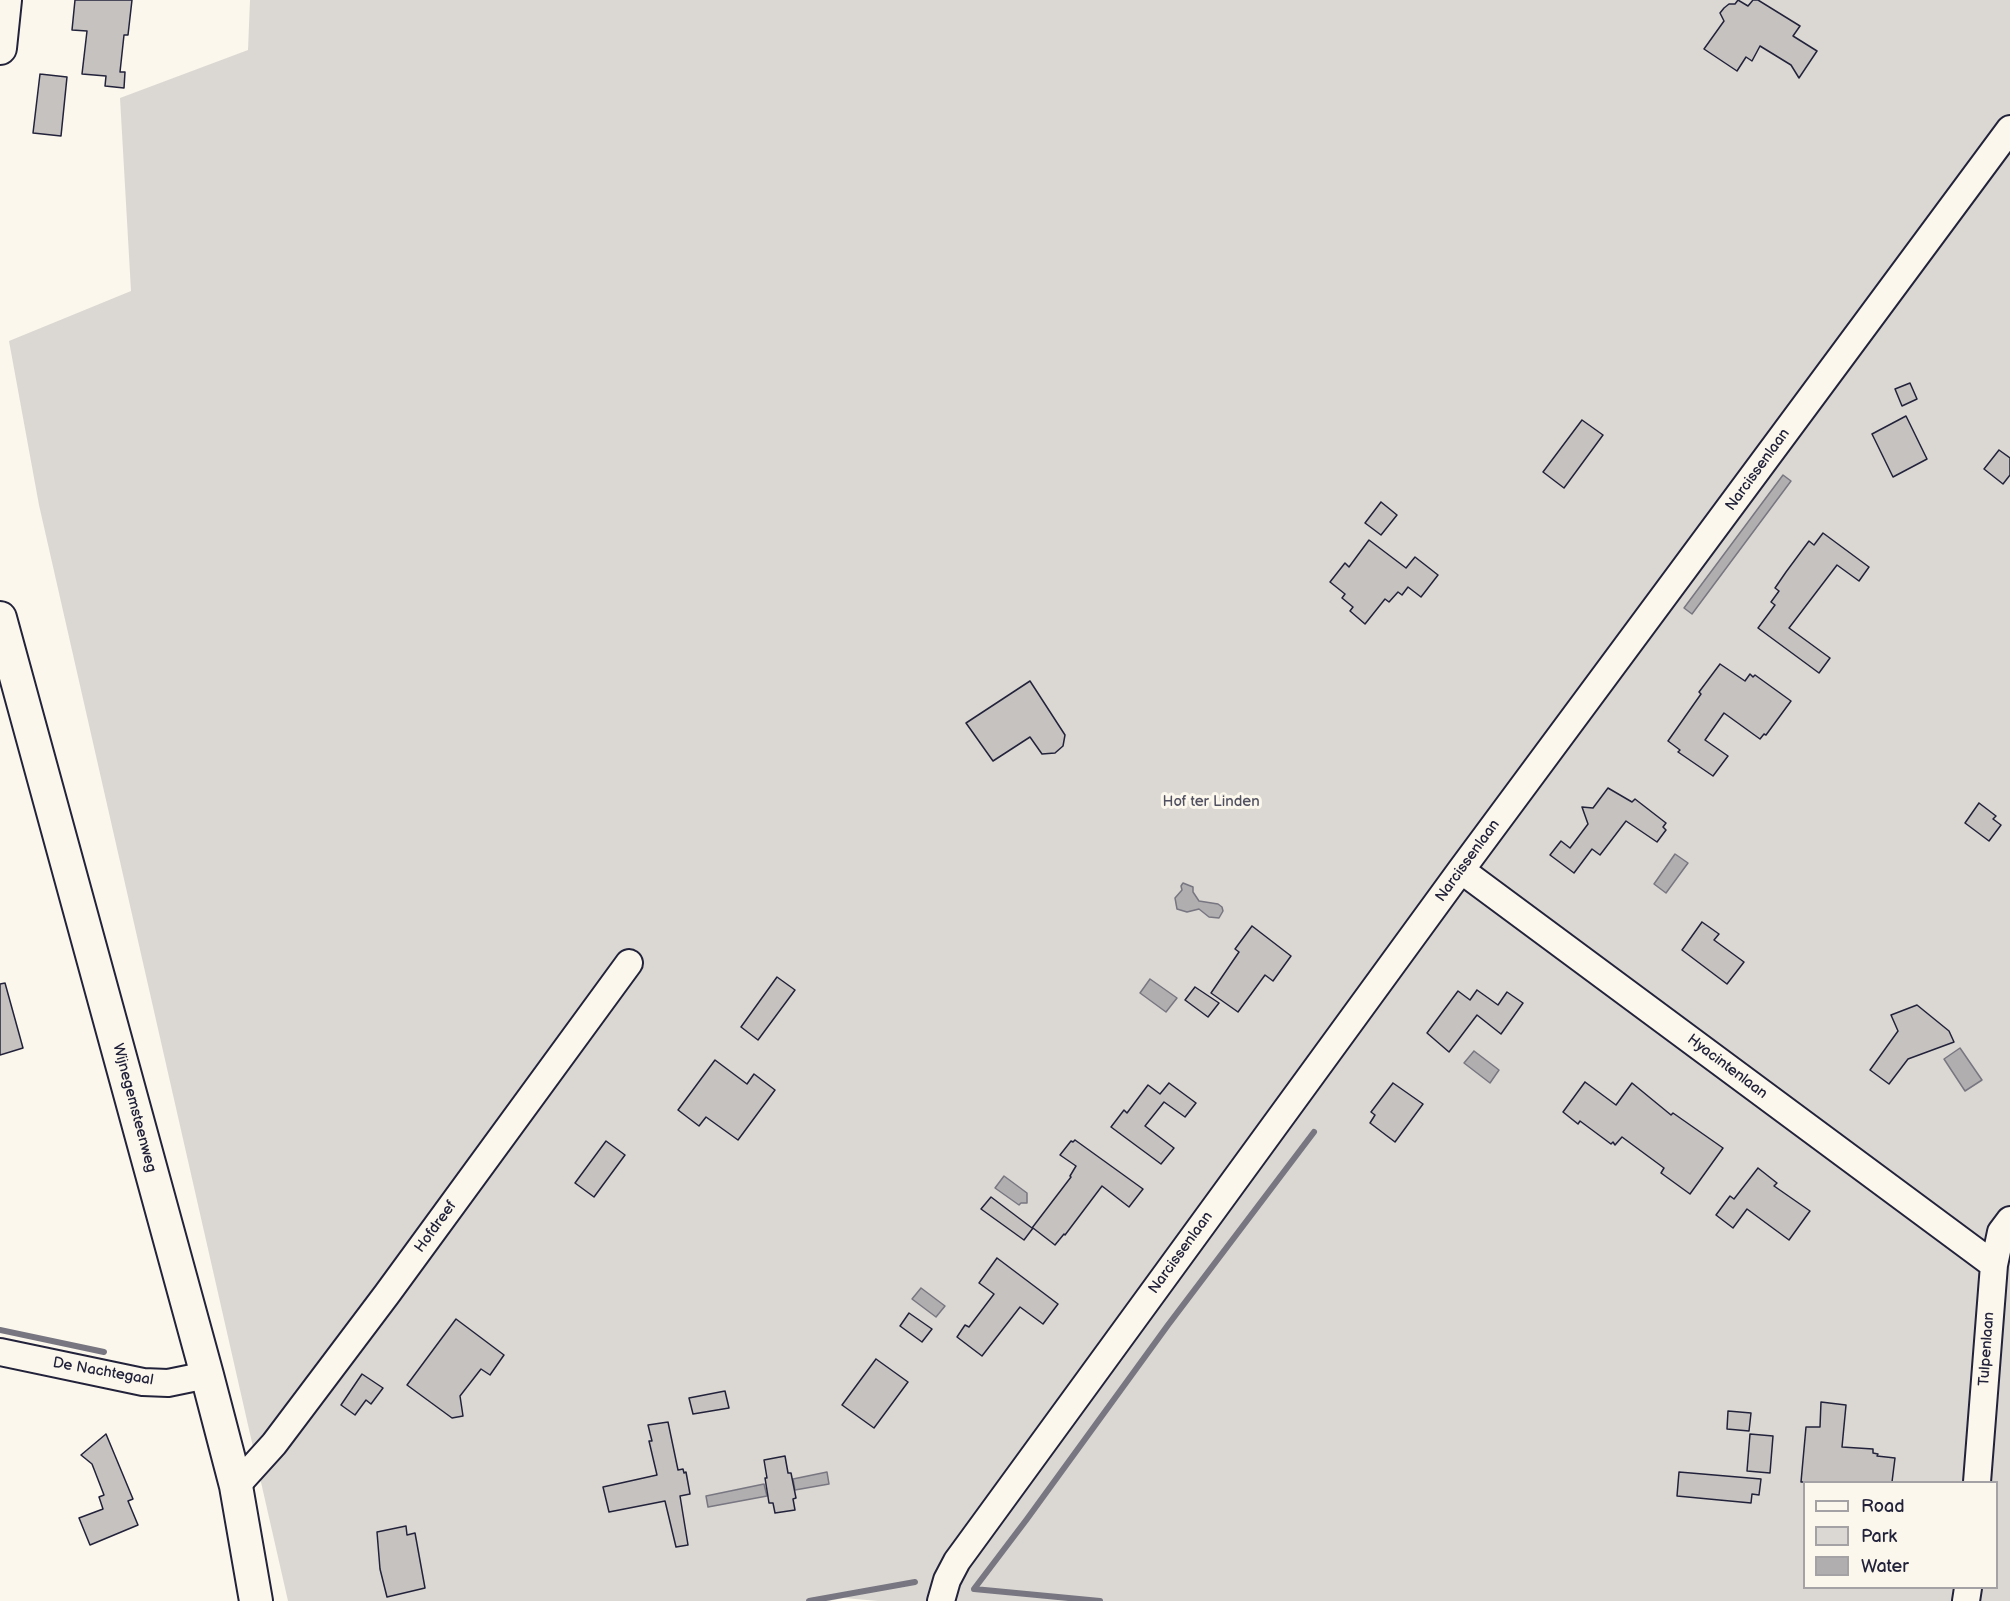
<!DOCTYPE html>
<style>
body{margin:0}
#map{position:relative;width:2010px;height:1601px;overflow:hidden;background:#fbf7ec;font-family:"Balsamiq Sans",sans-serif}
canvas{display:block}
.legend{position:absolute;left:1803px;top:1481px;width:195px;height:108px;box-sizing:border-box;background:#fbf7ec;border:2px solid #a4a2a5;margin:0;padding:8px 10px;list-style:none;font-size:18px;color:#22223b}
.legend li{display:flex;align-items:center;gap:12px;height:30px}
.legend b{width:30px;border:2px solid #a4a2a5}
</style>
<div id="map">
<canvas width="2010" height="1601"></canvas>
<ul class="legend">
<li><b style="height:8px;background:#fbf7ec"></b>Road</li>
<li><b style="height:16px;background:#dbd8d3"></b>Park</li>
<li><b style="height:16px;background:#b1aeb0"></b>Water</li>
</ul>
</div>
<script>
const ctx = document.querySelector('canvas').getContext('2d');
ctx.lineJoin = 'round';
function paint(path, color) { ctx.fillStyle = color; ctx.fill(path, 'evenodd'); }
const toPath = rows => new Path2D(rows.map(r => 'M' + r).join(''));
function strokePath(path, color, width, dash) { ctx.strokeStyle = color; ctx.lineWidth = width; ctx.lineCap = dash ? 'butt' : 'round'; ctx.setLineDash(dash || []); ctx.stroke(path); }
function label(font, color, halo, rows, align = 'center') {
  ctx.font = font + ' "Balsamiq Sans",sans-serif'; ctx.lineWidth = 6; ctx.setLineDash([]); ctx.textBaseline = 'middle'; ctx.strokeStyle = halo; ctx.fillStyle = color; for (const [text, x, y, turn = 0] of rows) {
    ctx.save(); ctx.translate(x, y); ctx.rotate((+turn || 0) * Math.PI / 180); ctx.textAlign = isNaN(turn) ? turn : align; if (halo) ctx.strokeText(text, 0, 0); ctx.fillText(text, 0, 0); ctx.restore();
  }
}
paint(toPath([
 [250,0,2010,0,2010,1601,878,1601,844,1598,829,1601,288,1601,39,505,9,341,131,291,120,98,248,50],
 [1804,1482,1996,1482,1996,1588,1804,1588]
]), '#dbd8d3');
const water = toPath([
 [1783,475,1791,481,1692,614,1684,608,1783,475],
 [1675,854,1688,863,1666,893,1654,884,1675,854],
 [1183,883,1193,887,1193,892,1199,901,1218,904,1222,907,1223,911,1219,918,1209,917,1199,909,1187,912,1177,909,1175,898,1182,890,1181,886,1183,883],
 [1150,979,1177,998,1166,1012,1140,993,1150,979],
 [1960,1048,1982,1080,1965,1091,1944,1059,1960,1048],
 [1474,1051,1499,1070,1490,1083,1464,1063,1474,1051],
 [1004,1176,1027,1193,1027,1203,1021,1203,1019,1205,995,1188,1004,1176],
 [921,1288,945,1306,936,1317,912,1299,921,1288],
 [827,1472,829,1484,795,1490,793,1479,827,1472],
 [764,1484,767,1496,708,1507,706,1496,764,1484]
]);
paint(water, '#b1aeb0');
strokePath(water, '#787681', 1.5);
strokePath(toPath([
 [0,1330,104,1352],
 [809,1601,915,1582],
 [1100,1601,974,1589,1027,1519,1168,1325,1314,1132]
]), '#787681', 6);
const building = toPath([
 [75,0,132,0,128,35,124,35,120,72,125,72,124,88,105,86,106,76,82,74,87,31,72,30,75,0],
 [1738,0,1748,6,1753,0,1758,0,1800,26,1793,36,1817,51,1799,78,1791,65,1760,46,1752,61,1746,57,1737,71,1704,49,1724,21,1720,13,1724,8,1729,4,1735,4,1738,0],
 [40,74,67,77,61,136,33,133,40,74],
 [1910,383,1917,399,1902,406,1895,389,1910,383],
 [1906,416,1927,459,1893,477,1872,434,1906,416],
 [1582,420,1603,435,1564,488,1543,472,1582,420],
 [1999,450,2010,458,2010,475,2003,484,1984,469,1999,450],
 [1381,502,1397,515,1381,535,1365,523,1381,502],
 [1823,533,1869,567,1859,581,1837,565,1789,628,1830,658,1819,673,1758,628,1775,605,1771,602,1779,591,1775,588,1786,572,1809,541,1814,545,1823,533],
 [1369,540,1406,568,1415,557,1438,575,1421,597,1408,587,1402,595,1398,592,1389,602,1385,599,1365,624,1350,611,1353,607,1342,598,1345,594,1330,582,1345,563,1349,567,1369,540],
 [1720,664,1745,681,1750,674,1753,677,1755,675,1791,701,1766,735,1764,734,1760,739,1724,713,1705,740,1728,756,1713,776,1678,752,1680,750,1668,741,1701,694,1699,692,1720,664],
 [1030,681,1065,735,1063,746,1055,753,1042,754,1030,737,993,761,966,723,1030,681],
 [1608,788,1632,802,1635,799,1666,823,1663,827,1666,830,1657,842,1626,821,1600,855,1592,849,1574,873,1550,855,1561,841,1570,848,1588,824,1582,807,1593,808,1608,788],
 [1979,803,1996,816,1993,819,2001,825,1989,841,1965,823,1979,803],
 [1702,922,1719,934,1714,940,1744,962,1727,984,1682,950,1702,922],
 [1252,926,1291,956,1273,981,1265,975,1238,1012,1211,993,1239,952,1235,949,1252,926],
 [777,977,795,990,758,1040,741,1027,777,977],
 [5,983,23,1048,0,1055,0,984,5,983],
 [1195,987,1219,1003,1208,1017,1185,1000,1195,987],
 [1477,990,1498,1005,1507,992,1523,1003,1501,1034,1477,1015,1449,1052,1427,1033,1458,991,1470,1000,1477,990],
 [1917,1005,1949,1031,1954,1042,1908,1059,1889,1084,1870,1070,1898,1031,1891,1015,1917,1005],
 [715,1060,747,1084,754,1074,775,1090,738,1140,706,1117,699,1126,678,1110,715,1060],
 [1585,1082,1616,1105,1632,1083,1671,1115,1673,1113,1723,1148,1690,1194,1661,1173,1664,1168,1622,1137,1615,1145,1613,1142,1611,1144,1580,1121,1578,1124,1563,1112,1585,1082],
 [1169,1083,1196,1103,1185,1117,1164,1102,1145,1126,1174,1148,1161,1164,1111,1127,1124,1110,1127,1113,1148,1085,1160,1094,1169,1083],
 [1393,1083,1423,1104,1395,1142,1370,1123,1375,1115,1371,1112,1393,1083],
 [1075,1140,1143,1189,1129,1207,1102,1186,1065,1235,1064,1234,1055,1245,1033,1228,1024,1240,981,1209,991,1197,1032,1228,1071,1177,1070,1176,1076,1166,1060,1155,1071,1141,1073,1142,1075,1140],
 [606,1141,625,1155,594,1197,575,1183,606,1141],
 [1758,1168,1777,1183,1774,1186,1810,1211,1789,1240,1747,1209,1733,1228,1716,1215,1730,1196,1734,1199,1758,1168],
 [997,1258,1058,1304,1043,1324,1020,1307,982,1356,957,1337,965,1325,969,1327,994,1294,979,1283,997,1258],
 [909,1313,932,1329,922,1342,900,1326,909,1313],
 [456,1319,504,1355,490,1375,481,1369,460,1396,463,1416,452,1418,407,1385,456,1319],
 [876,1359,908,1382,874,1428,842,1405,876,1359],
 [362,1374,383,1388,371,1404,366,1400,355,1415,341,1405,362,1374],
 [725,1391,729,1408,693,1414,689,1398,725,1391],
 [1821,1402,1846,1405,1842,1447,1873,1449,1873,1453,1878,1454,1877,1456,1895,1458,1892,1482,1801,1482,1806,1427,1820,1427,1821,1402],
 [1728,1411,1751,1413,1749,1431,1727,1429,1728,1411],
 [668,1422,678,1470,683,1469,684,1473,686,1472,690,1494,680,1496,688,1545,676,1547,665,1501,609,1512,603,1487,657,1475,649,1441,652,1441,648,1425,668,1422],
 [106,1434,133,1499,128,1501,138,1525,90,1545,79,1518,103,1509,99,1497,104,1495,92,1464,81,1455,106,1434],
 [1750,1434,1773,1436,1770,1473,1747,1471,1750,1434],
 [785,1456,788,1473,791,1473,796,1498,793,1499,795,1510,775,1513,773,1503,769,1503,765,1478,767,1478,764,1460,785,1456],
 [1679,1472,1761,1479,1759,1495,1752,1494,1751,1503,1677,1496,1679,1472],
 [406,1526,407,1535,415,1533,425,1588,387,1597,380,1569,377,1532,406,1526]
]);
paint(building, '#c6c2c0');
strokePath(building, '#22223b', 1.5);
const minor = toPath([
 [1461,870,1994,1265],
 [0,1352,143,1382,168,1383,207,1375],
 [1977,1482,1994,1265,2001,1232,2010,1220],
 [236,1486,274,1444,387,1294,629,963],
 [941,1601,947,1580,957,1561,968,1546,1461,870,2010,129],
 [1966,1601,1968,1588]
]);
const tertiary = toPath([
 [0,48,5,0],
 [0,618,207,1375,236,1486,256,1601]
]);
strokePath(minor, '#22223b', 30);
strokePath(tertiary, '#22223b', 36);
strokePath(minor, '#fbf7ec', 26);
strokePath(tertiary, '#fbf7ec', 32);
label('15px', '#22223b', '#fbf7ec', [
 ["Narcissenlaan",1758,470,-54],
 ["Narcissenlaan",1468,861,-54],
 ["Hyacintenlaan",1727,1067,37],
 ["Wijnegemsteenweg",134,1108,75],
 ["Hofdreef",436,1227,-54],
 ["Narcissenlaan",1181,1253,-54],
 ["Tulpenlaan",1987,1349,-86],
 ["De Nachtegaal",103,1372,10]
]);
label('15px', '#505061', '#fbf7ec', [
 ["Hof ter Linden",1211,802]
]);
</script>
